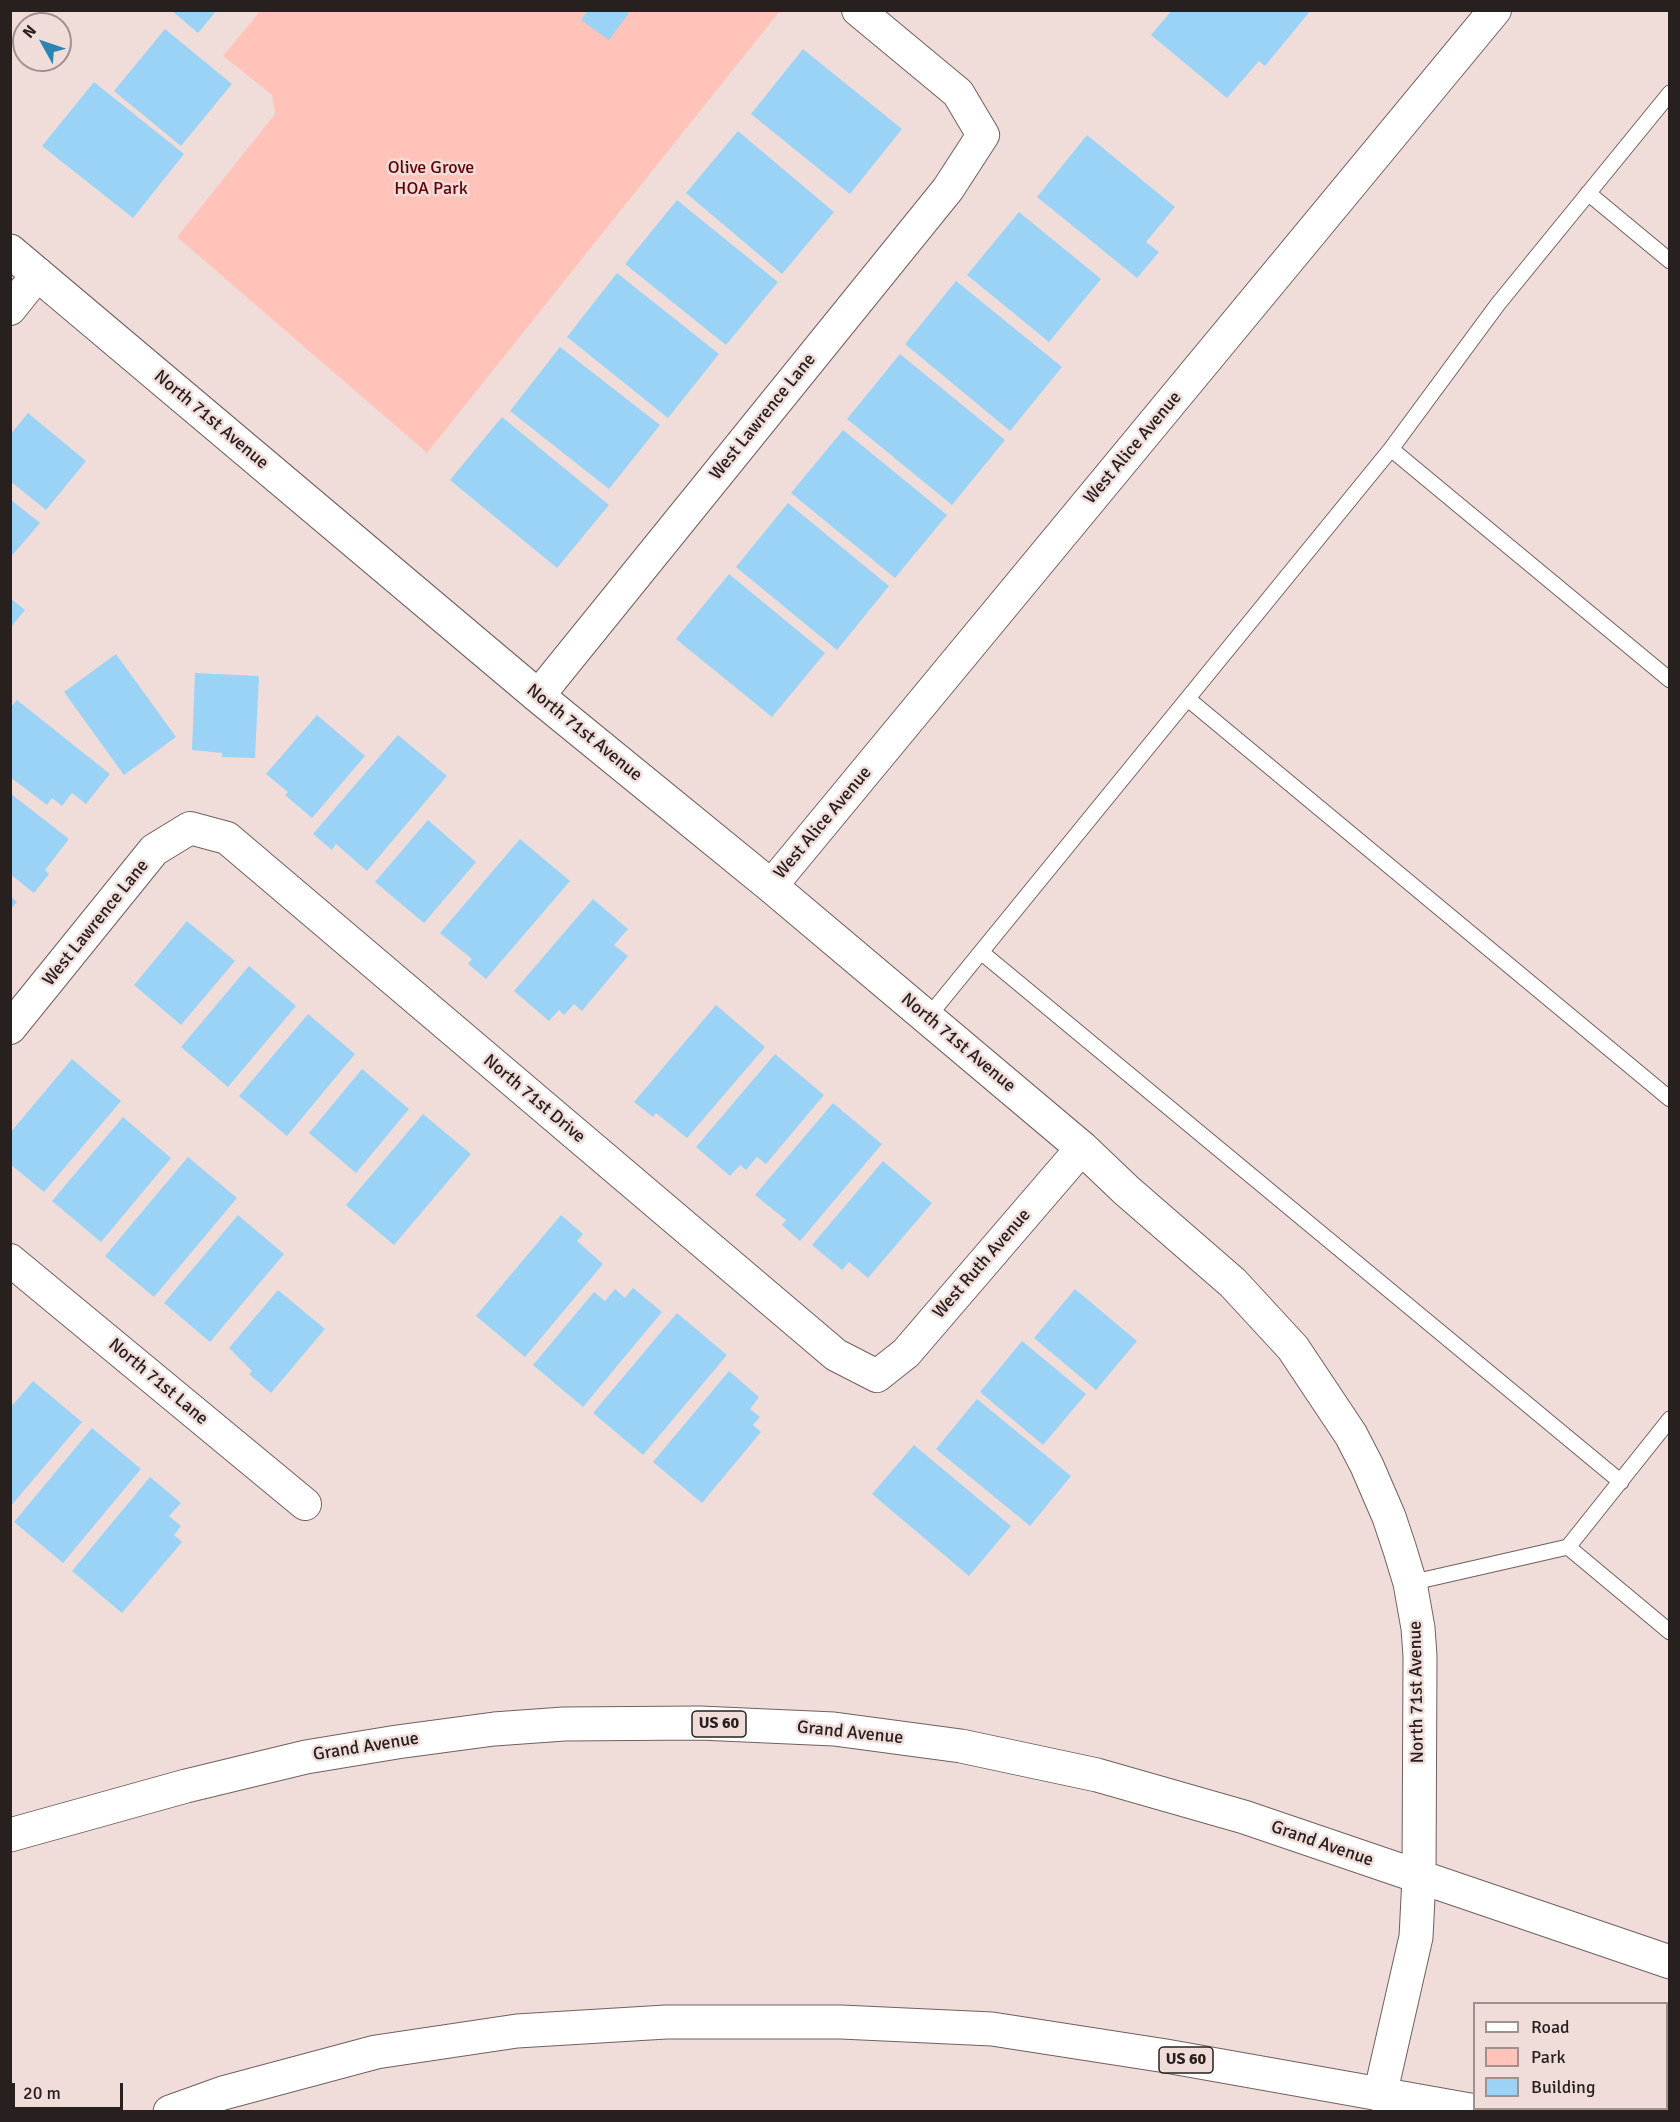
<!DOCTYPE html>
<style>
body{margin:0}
#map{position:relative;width:1680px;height:2122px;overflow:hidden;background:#f0ddda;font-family:Signika,sans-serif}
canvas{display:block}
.frame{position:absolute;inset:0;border:12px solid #27201f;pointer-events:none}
.legend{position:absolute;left:1473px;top:2002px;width:195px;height:108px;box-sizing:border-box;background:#f0ddda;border:2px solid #a0918f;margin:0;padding:8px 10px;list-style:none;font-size:18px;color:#27201f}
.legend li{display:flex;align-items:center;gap:12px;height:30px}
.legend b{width:30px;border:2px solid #a0918f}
.north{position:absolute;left:12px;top:12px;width:60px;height:60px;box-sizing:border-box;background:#f0ddda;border:2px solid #a0918f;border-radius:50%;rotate:310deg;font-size:16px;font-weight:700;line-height:24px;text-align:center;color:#27201f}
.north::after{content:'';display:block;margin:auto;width:21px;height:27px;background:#2c84b3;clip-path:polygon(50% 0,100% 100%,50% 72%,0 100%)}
.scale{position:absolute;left:12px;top:2083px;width:111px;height:27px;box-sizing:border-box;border:3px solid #27201f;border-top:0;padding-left:8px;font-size:18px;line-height:21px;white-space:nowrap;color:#27201f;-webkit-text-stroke:4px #f0ddda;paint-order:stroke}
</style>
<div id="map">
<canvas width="1680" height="2122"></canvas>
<div class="frame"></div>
<ul class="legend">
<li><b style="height:8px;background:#fff"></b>Road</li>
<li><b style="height:16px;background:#ffc3ba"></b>Park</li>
<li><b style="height:16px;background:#9bd3f7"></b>Building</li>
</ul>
<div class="north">N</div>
<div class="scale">20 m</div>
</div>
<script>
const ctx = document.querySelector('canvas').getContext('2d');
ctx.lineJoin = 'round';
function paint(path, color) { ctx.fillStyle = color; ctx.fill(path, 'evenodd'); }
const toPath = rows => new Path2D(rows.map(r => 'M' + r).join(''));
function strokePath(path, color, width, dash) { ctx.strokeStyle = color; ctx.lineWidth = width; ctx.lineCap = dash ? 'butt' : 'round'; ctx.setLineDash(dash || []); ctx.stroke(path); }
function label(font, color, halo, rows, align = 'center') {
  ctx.font = font + ' Signika,sans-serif'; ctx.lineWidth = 5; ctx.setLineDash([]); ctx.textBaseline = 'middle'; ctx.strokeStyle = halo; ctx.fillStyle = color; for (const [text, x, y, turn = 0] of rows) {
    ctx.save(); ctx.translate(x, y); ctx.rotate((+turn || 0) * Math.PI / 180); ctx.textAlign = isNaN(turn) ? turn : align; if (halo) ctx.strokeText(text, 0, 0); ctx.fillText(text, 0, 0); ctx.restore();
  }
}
paint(toPath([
 [260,11,780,11,427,453,177,237,275,114,272,95,223,56]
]), '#ffc3ba');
paint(toPath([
 [171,10,217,10,198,33],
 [588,10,625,10,629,13,609,40,581,20],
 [1172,10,1311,10,1265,66,1259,61,1227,98,1151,35],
 [165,29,232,84,181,146,114,91],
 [803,49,902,129,850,194,751,114],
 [94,82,184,154,133,218,42,146],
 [738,131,834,212,782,274,686,193],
 [1087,135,1175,207,1146,242,1159,252,1137,278,1037,197],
 [677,200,778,282,726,345,625,264],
 [1019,212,1101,279,1049,342,967,275],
 [617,273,719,354,668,418,567,337],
 [956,281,1062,367,1010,431,905,344],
 [560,347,660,425,609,489,510,411],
 [900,354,1005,440,952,505,847,419],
 [28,413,86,461,46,510,10,481,10,435],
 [502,417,609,505,557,568,450,480],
 [843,430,947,515,895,578,791,493],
 [10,499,40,523,10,558],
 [788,503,889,586,837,650,736,567],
 [729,574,825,653,772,717,676,639],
 [10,598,25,610,10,628],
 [116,654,176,737,124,775,64,692],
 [195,673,259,676,255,758,222,757,222,753,192,750],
 [17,700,110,774,86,804,72,793,62,806,52,798,47,805,10,777,10,708],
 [317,715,365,756,312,818,285,795,288,792,266,774],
 [398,735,447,776,367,871,336,844,332,850,313,834],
 [10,793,69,839,45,870,49,874,34,893,10,874],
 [428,820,476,862,424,923,375,882],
 [520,839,570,881,486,979,468,964,472,959,440,933],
 [10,896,17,902,10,910],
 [593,899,628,929,614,945,628,956,582,1011,574,1004,564,1015,559,1010,549,1021,514,991],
 [187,921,235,961,181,1025,134,985],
 [249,966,296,1006,228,1087,181,1047],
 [716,1005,765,1047,687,1138,656,1113,653,1117,634,1102],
 [308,1014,355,1054,287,1136,239,1096],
 [775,1054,824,1095,766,1164,757,1157,746,1170,740,1165,730,1176,696,1147],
 [72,1059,121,1101,44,1192,10,1164,10,1133],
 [362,1069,409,1109,356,1173,309,1133],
 [833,1103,882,1144,800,1241,782,1225,786,1220,755,1195],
 [423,1114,471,1154,394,1245,346,1205],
 [123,1117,171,1158,101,1242,52,1201],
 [188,1157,237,1198,154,1297,105,1256],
 [883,1161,932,1203,868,1278,849,1262,842,1270,812,1245],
 [238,1215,284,1254,210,1342,164,1303],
 [561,1215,583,1234,577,1241,603,1264,525,1357,476,1316],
 [633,1288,662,1312,583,1407,533,1365,594,1292,605,1301,615,1289,625,1298],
 [1075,1289,1137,1341,1096,1390,1034,1338],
 [278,1290,325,1329,271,1393,249,1374,252,1371,229,1348],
 [677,1313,727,1355,643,1455,593,1413],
 [1022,1341,1086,1394,1043,1445,980,1392],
 [729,1371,759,1397,750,1409,760,1417,753,1425,761,1432,702,1503,653,1462],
 [33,1381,82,1422,10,1507,10,1408],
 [977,1399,1071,1476,1030,1526,936,1449],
 [92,1428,141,1469,63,1563,14,1522],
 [914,1445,1011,1526,969,1576,872,1494],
 [150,1477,181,1503,169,1516,181,1526,174,1535,182,1542,122,1613,72,1571]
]), '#9bd3f7');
const lane = toPath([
 [1588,193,1670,261],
 [1391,449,1670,680],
 [1188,699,1670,1099],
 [981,952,1621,1482],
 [928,1017,1391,449,1498,304,1670,93],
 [1568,1547,1670,1632],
 [1410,1583,1568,1547,1670,1419]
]);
const street = toPath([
 [10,309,38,274],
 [538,696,948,189,983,135,958,93,858,10],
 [771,886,1495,10],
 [10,1028,154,850,190,828,227,838,836,1355,877,1376,906,1353,1082,1148],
 [10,1260,305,1504]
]);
const secondary = toPath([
 [10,251,538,696,771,886,1082,1148,1126,1190,1233,1283,1293,1348,1351,1435,1367,1466,1389,1517,1400,1550,1410,1583,1418,1628,1420,1656,1419,1878,1416,1937,1380,2095]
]);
const highway = toPath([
 [10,1835,186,1786,306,1757,397,1742,494,1729,564,1724,700,1723,834,1729,961,1746,1097,1775,1244,1817,1670,1962],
 [170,2112,223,2093,376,2052,517,2031,666,2022,841,2022,992,2029,1166,2056,1481,2112]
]);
strokePath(lane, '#70605e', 17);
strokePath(street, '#70605e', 34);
strokePath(secondary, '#70605e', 35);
strokePath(highway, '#70605e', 35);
strokePath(lane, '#fff', 15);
strokePath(street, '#fff', 32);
strokePath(secondary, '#fff', 33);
strokePath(highway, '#fff', 33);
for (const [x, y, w] of [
 [719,1724,54],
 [1186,2060,54]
]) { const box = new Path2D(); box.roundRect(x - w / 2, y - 13, w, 26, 4.5); ctx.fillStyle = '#f0ddda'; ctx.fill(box); strokePath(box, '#27201f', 1.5); }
label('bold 16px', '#27201f', null, [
 ["US 60",719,1724],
 ["US 60",1186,2060]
]);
label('18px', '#620205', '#f0ddda', [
 ["Olive Grove",431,168],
 ["HOA Park",431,189]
]);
label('18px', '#27201f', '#f0ddda', [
 ["West Lawrence Lane",763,417,-51],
 ["North 71st Avenue",211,420,40],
 ["West Alice Avenue",1133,448,-50],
 ["North 71st Avenue",584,733,39],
 ["West Alice Avenue",823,823,-50],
 ["West Lawrence Lane",96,923,-51],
 ["North 71st Avenue",958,1043,40],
 ["North 71st Drive",534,1099,40],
 ["West Ruth Avenue",982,1264,-49],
 ["North 71st Lane",158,1382,40],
 ["North 71st Avenue",1417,1692,-91],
 ["Grand Avenue",850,1733,6],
 ["Grand Avenue",366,1747,-9],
 ["Grand Avenue",1322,1844,19]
]);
</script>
